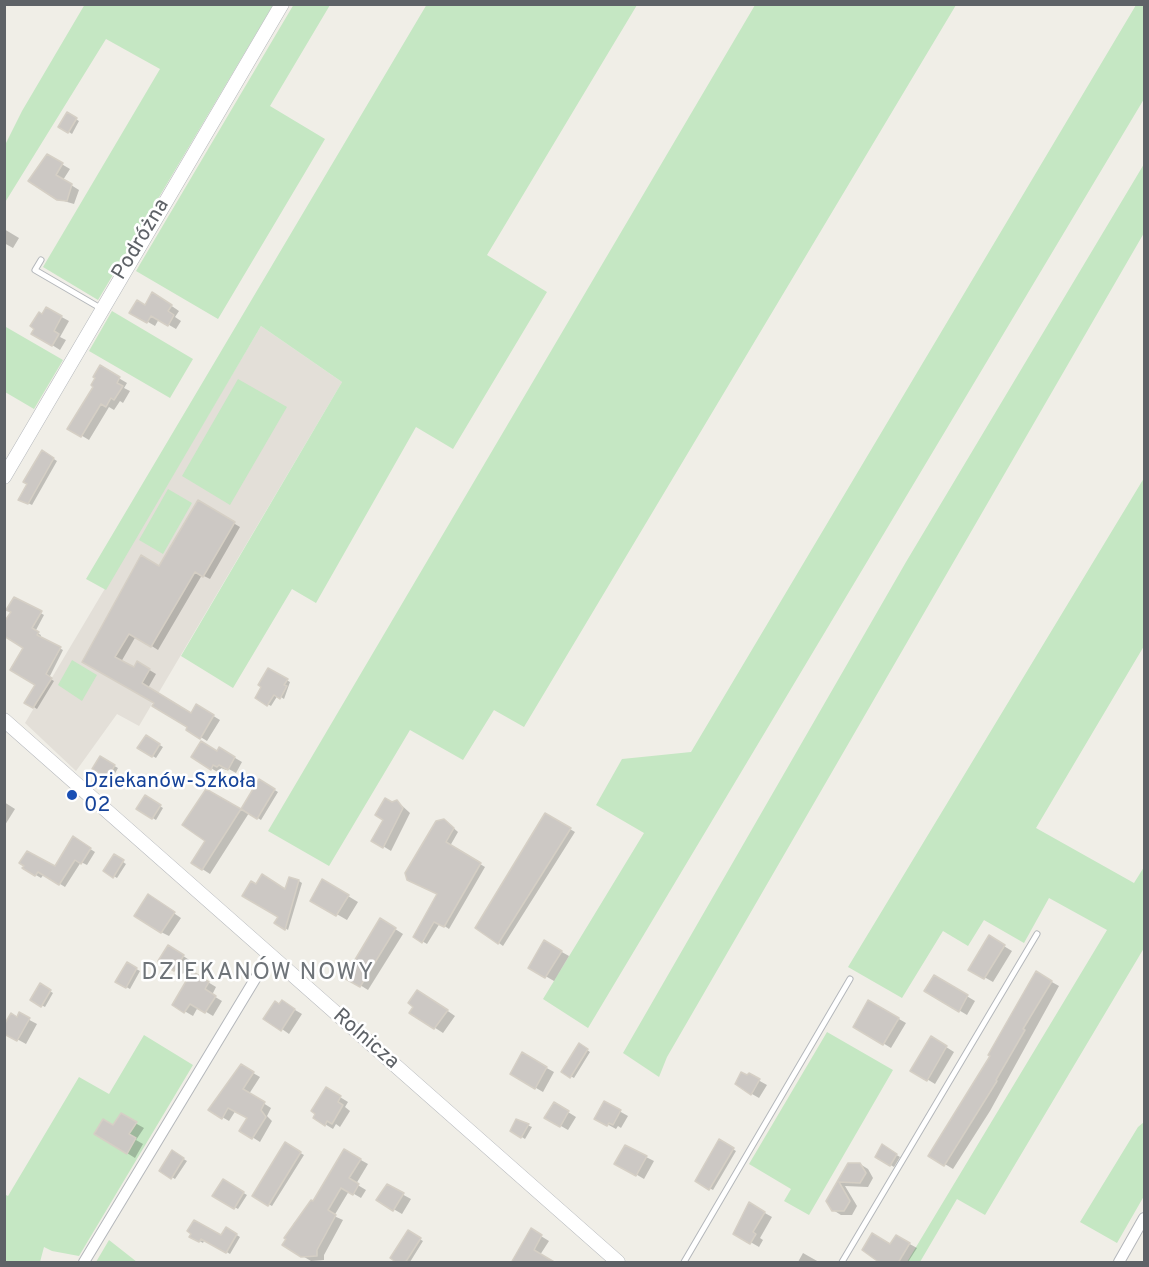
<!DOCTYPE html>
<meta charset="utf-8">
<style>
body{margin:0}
#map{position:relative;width:1149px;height:1267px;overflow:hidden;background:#f0eee7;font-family:Overpass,sans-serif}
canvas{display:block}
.frame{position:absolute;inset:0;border:6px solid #5e6267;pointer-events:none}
</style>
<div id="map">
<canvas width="1149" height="1267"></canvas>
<div class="frame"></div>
</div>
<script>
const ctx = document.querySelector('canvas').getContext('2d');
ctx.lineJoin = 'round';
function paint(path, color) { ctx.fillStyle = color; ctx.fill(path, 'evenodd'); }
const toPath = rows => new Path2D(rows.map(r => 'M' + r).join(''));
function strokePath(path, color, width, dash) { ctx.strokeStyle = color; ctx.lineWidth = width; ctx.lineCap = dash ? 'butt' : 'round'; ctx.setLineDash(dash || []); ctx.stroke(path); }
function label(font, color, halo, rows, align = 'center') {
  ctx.font = font + ' Overpass,sans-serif'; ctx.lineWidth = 5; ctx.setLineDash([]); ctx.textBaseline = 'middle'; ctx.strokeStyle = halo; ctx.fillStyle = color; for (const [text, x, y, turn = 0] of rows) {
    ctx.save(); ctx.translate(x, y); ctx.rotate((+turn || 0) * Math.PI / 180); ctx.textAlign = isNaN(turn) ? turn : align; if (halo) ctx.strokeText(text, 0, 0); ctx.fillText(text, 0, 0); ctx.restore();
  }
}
paint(toPath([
 [261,326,342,382,139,726,117,714,76,771,25,723]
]), '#e3dfd8');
paint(toPath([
 [85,4,273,5,98,300,43,267,160,69,106,39,4,204,5,145,22,111],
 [294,4,330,5,270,106,325,139,218,319,136,271],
 [427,4,637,5,487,255,547,292,453,449,416,427,316,603,292,589,233,688,181,656,342,382,261,326,106,590,86,579],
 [755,5,956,5,524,727,494,710,463,760,410,730,329,866,268,831],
 [1136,5,1144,5,1144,99,588,1028,543,999,644,833,596,805,622,759,691,752],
 [1144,164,1144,233,667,1057,659,1077,623,1053,906,562],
 [112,311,193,359,170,398,89,351],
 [6,327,63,360,34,409,5,392],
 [238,379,287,407,230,505,182,476],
 [1144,478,1144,646,1036,828,1134,883,1144,867,1144,948,985,1215,957,1199,920,1262,907,1262,1107,930,1049,898,1024,943,984,920,968,946,943,931,902,998,848,967],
 [168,489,192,503,163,554,139,540],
 [72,660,97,675,82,701,58,685],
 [827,1032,893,1070,809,1215,784,1201,791,1189,749,1164],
 [144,1035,193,1065,79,1256,52,1251,44,1247,40,1262,5,1262,4,1194,8,1196,79,1077,109,1094],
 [1144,1122,1144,1196,1117,1243,1080,1222,1138,1127],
 [109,1240,137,1262,96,1262]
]), '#c5e7c3');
paint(toPath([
 [67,114,79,121,72,134,60,126],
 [48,156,70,169,63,180,79,190,74,204,57,199],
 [4,229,19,238,13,248,4,243],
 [160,298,179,311,175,317,181,321,176,329,159,319,155,326,131,312],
 [47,309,69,321,60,337,66,340,60,350,33,333],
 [100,367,127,383,124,388,130,391,123,403,120,401,114,410,109,407,89,440,69,428,96,386],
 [43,452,57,461,32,505,20,499],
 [198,502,240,527,210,579,202,575,158,650,136,636,121,662,134,669,138,663,156,674,148,688,192,715,197,706,220,720,207,741,188,729,189,726,156,703,84,661,160,568],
 [15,599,44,615,35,632,41,635,40,638,63,650,49,678,54,681,37,709,26,702,37,685,25,647],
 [268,670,290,682,284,699,278,695,271,706,257,698],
 [146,737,163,747,156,758,139,748],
 [220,749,242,762,236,773,227,768,226,770,221,768,219,773,193,757,218,752],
 [100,758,118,768,112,779,94,769],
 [260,781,278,792,261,820,249,813,210,874,193,863,207,841,207,791,241,811],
 [145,797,163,808,156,820,138,809],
 [397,801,410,813,391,851,373,840,392,803],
 [4,802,15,809,5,825,4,825],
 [546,815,575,832,503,946,477,927],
 [449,824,458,832,450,846,485,867,449,929,440,923,427,944,415,937,439,894,409,879],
 [73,838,95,852,87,865,81,862,65,887,44,874,41,878,24,868,56,868],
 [114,856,126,864,117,878,106,871],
 [299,881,302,883,288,930,276,922,280,916,257,886,286,891],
 [323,881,358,902,347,920,314,901],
 [156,901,181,918,169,936,161,932],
 [381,920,403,934,368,990,347,977],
 [989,937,1012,951,993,982,970,969],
 [544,942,569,956,554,981,530,967],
 [169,947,191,961,183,974,160,960],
 [127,964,140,971,130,989,117,982],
 [193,973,216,987,212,995,222,1001,213,1016,198,1007,193,1016,174,1005],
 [1036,973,1059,986,990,1111,953,1169,930,1155,992,1056],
 [935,977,975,1001,967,1015,927,991],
 [40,985,53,993,45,1007,32,1000],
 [426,996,455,1016,443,1033,411,1012],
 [869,1002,906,1023,891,1048,855,1026],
 [290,1007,302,1014,289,1034,282,1029],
 [20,1015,37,1024,26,1044,4,1032],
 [932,1038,954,1052,935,1084,912,1070],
 [580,1045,590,1052,574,1078,563,1072],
 [523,1055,554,1072,543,1092,512,1074],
 [241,1066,260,1077,249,1094,271,1108,267,1116,272,1121,260,1142,241,1130,249,1117,236,1110,229,1121,210,1110],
 [749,1075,767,1085,759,1098,752,1094],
 [327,1089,348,1102,345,1107,350,1111,340,1127,336,1124,333,1129,315,1118],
 [605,1103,628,1116,621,1128,618,1126,616,1129,596,1118],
 [555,1104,576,1117,568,1130,547,1118],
 [121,1115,144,1128,136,1140,143,1144,135,1158,96,1134,114,1127],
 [517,1121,532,1127,525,1139,512,1131],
 [720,1141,736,1151,713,1190,697,1181],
 [285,1144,304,1155,272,1206,254,1196],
 [626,1147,654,1161,644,1179,617,1163],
 [883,1147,900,1157,894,1167,877,1157],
 [345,1151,368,1164,356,1184,366,1190,361,1198,349,1191,334,1216,343,1220,324,1255,324,1260,311,1261,284,1245,294,1223,314,1203],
 [172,1152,187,1161,175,1179,161,1170],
 [860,1164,868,1169,873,1178,868,1187,845,1186,857,1206,852,1215,841,1215,833,1210,828,1201,849,1165],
 [223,1181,247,1195,238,1209,214,1195],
 [387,1186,411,1199,402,1214,378,1200],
 [749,1204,772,1217,760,1238,763,1240,759,1247,735,1233],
 [227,1229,240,1237,230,1254,205,1239,203,1243,191,1236,222,1237],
 [531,1230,549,1241,540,1255,519,1262],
 [408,1232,423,1241,410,1262,399,1262],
 [897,1237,917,1248,908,1262,883,1262],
 [803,1253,810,1257,819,1262,798,1262]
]), '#0003');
const building = toPath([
 [67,112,77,118,68,133,58,127,67,112],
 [47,154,63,163,56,175,72,184,67,201,57,200,28,181,47,154],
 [152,292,172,305,168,311,174,315,168,326,151,316,147,323,129,313,137,300,145,305,152,292],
 [46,307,62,316,54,331,59,334,52,346,31,334,34,329,30,326,39,312,42,314,46,307],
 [100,365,120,377,117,383,123,386,114,400,111,398,106,407,101,404,81,437,67,429,93,387,91,385,95,378,93,377,100,365],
 [42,450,54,458,28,504,18,500,27,484,23,482,42,450],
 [198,500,235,522,203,577,195,572,151,647,129,634,115,657,134,667,137,661,150,669,142,683,191,713,196,704,214,715,200,739,186,730,187,727,152,706,154,703,82,662,141,555,159,566,198,500],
 [14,597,42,611,32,628,39,632,37,635,61,647,46,674,52,678,33,708,24,703,35,685,10,670,23,648,4,636,4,622,11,612,6,610,14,597],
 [268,668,288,679,284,685,287,686,280,699,274,695,267,706,255,698,261,687,258,685,268,668],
 [146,735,160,744,152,757,137,748,146,735],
 [201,741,217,751,219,747,235,757,228,770,219,765,217,767,213,765,211,770,191,757,201,741],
 [100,756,115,765,108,778,92,769,100,756],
 [259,779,275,789,257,819,241,809,259,779],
 [206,789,241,809,202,870,191,863,205,841,182,825,206,789],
 [145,795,161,805,152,819,136,809,145,795],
 [385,798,392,802,397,800,403,808,383,848,371,841,383,820,375,815,385,798],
 [545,813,571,828,498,944,475,928,545,813],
 [444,819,454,828,446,842,481,863,444,927,434,922,422,943,413,937,437,894,407,880,405,873,436,821,444,819],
 [73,836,91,848,81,864,75,860,59,885,38,872,35,876,22,868,24,866,19,863,27,851,55,866,73,836],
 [114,854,124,860,113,878,103,871,114,854],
 [262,874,285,889,289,877,299,880,285,930,274,923,278,917,242,896,251,881,256,884,262,874],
 [322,879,349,895,336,916,310,901,322,879],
 [148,894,175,912,161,933,134,916,148,894],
 [380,918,396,928,360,987,344,978,380,918],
 [989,935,1005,945,984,979,968,970,989,935],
 [544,940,562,951,545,978,528,968,544,940],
 [168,945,184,955,174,971,158,961,168,945],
 [127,962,137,968,126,988,115,982,127,962],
 [192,971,209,982,205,989,216,996,205,1013,190,1004,184,1013,172,1005,192,971],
 [1036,971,1052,981,1023,1029,1025,1030,996,1080,997,1081,944,1166,928,1156,990,1056,988,1055,1036,971],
 [934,975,968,995,959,1012,924,991,934,975],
 [40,983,51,990,41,1007,30,1000,40,983],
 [417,990,448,1010,434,1029,409,1013,413,1007,408,1003,417,990],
 [282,1000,295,1009,281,1031,263,1019,275,1001,279,1004,282,1000],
 [868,1000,899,1018,883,1045,853,1027,868,1000],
 [19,1012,30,1018,17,1041,4,1034,4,1025,11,1013,17,1017,19,1012],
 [931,1036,947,1046,927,1081,910,1071,931,1036],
 [579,1043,588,1049,570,1078,561,1072,579,1043],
 [522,1052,547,1067,535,1089,510,1074,522,1052],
 [241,1064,254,1072,243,1089,265,1102,261,1110,266,1117,252,1139,239,1131,247,1118,228,1108,222,1119,208,1110,241,1064],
 [741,1072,747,1075,749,1073,760,1079,751,1095,735,1084,741,1072],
 [326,1087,341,1096,338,1102,343,1105,332,1124,327,1121,325,1126,313,1118,315,1114,311,1111,326,1087],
 [604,1101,621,1110,613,1125,609,1123,607,1126,594,1119,604,1101],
 [554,1102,569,1111,560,1127,544,1118,554,1102],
 [121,1113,137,1122,129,1134,136,1138,127,1154,94,1134,103,1119,113,1125,121,1113],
 [516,1119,529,1124,521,1138,510,1131,516,1119],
 [719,1139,734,1148,709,1190,695,1181,719,1139],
 [285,1142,301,1152,268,1206,252,1196,285,1142],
 [882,1144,897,1154,890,1166,875,1157,882,1144],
 [625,1145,647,1156,636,1176,614,1164,625,1145],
 [344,1149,361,1159,349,1178,359,1184,353,1195,341,1188,328,1210,336,1215,317,1250,317,1256,301,1257,282,1245,286,1239,284,1238,311,1200,313,1201,344,1149],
 [172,1150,184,1158,171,1179,159,1171,172,1150],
 [848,1163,860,1163,866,1173,860,1183,839,1182,850,1201,844,1211,832,1211,826,1201,848,1163],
 [223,1179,244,1192,234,1209,212,1196,223,1179],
 [387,1184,404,1193,393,1211,376,1200,387,1184],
 [749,1202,765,1212,753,1232,756,1234,750,1244,733,1234,749,1202],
 [194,1220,221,1235,226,1227,237,1234,226,1253,201,1239,199,1242,189,1237,191,1234,187,1231,194,1220],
 [531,1228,542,1235,534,1250,556,1263,511,1263,531,1228],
 [408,1230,421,1238,405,1263,397,1263,390,1258,408,1230],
 [872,1233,890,1244,896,1235,910,1243,898,1263,880,1263,862,1250,872,1233]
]);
paint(building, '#ccc8c4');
strokePath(building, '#d5cfc5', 1.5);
const service = toPath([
 [41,260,35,270,102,309],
 [684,1262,850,979],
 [842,1262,1037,934]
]);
const minor = toPath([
 [84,1262,269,956],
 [1119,1262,1144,1218]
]);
const tertiary = toPath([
 [4,477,282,4],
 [4,720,618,1262]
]);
strokePath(service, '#b4b7bb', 7);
strokePath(minor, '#b4b7bb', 12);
strokePath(tertiary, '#b4b7bb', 15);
strokePath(service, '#fff', 5);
strokePath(minor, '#fff', 10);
strokePath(tertiary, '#fff', 14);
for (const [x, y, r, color] of [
 [72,795,6,"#1a4fb4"]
]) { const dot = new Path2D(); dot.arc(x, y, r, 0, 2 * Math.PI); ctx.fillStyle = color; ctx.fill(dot); strokePath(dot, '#fff', 2); }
label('21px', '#5e6267', '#fff', [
 ["Podróżna",142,240,-59],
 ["Rolnicza",365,1040,41]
]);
label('21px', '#164399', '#fff', [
 ["Dziekanów-Szkoła",84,783],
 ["02",84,807]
], 'left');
ctx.letterSpacing = '1.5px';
label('24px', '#6f7479', '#fff', [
 ["DZIEKANÓW NOWY",258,974]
]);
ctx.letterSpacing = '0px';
</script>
